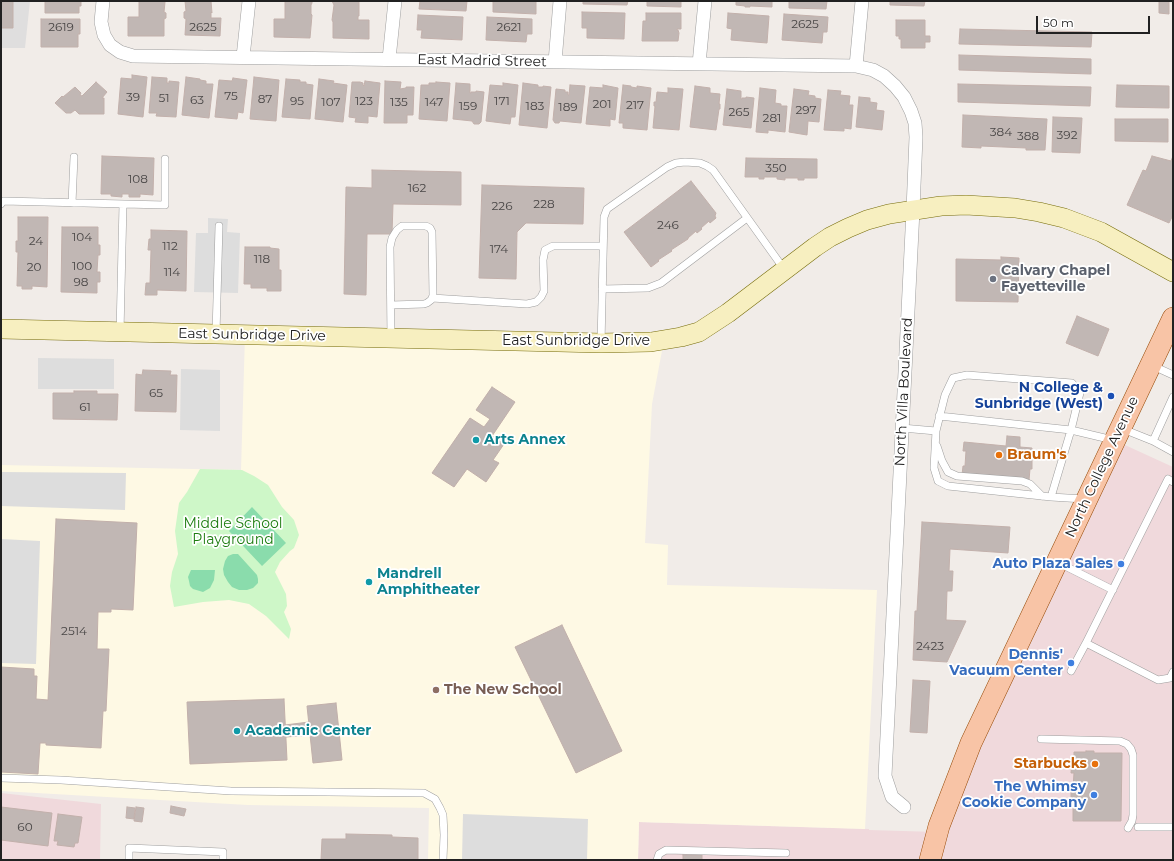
<!DOCTYPE html>
<style>
body{margin:0}
#map{position:relative;width:1174px;height:861px;overflow:hidden;background:#f1ece8;font-family:Montserrat,sans-serif}
canvas{display:block}
.frame{position:absolute;inset:0;border:2px solid #212121;pointer-events:none}
.scale{position:absolute;left:1036px;top:16px;width:114px;height:18px;box-sizing:border-box;border:2px solid #212121;border-top:0;padding-left:5px;font-size:12px;line-height:14px;white-space:nowrap;color:#212121;-webkit-text-stroke:3px #fff;paint-order:stroke}
</style>
<div id="map">
<canvas width="1174" height="861"></canvas>
<div class="frame"></div>
<div class="scale">50 m</div>
</div>
<script>
const ctx = document.querySelector('canvas').getContext('2d');
ctx.lineJoin = 'round';
function paint(path, color) { ctx.fillStyle = color; ctx.fill(path, 'evenodd'); }
const toPath = rows => new Path2D(rows.map(r => 'M' + r).join(''));
function strokePath(path, color, width, dash) { ctx.strokeStyle = color; ctx.lineWidth = width; ctx.lineCap = dash ? 'butt' : 'round'; ctx.setLineDash(dash || []); ctx.stroke(path); }
function label(font, color, halo, rows, align = 'center') {
  ctx.font = font + ' Montserrat,sans-serif'; ctx.lineWidth = 3.5; ctx.setLineDash([]); ctx.textBaseline = 'middle'; ctx.strokeStyle = halo; ctx.fillStyle = color; for (const [text, x, y, turn = 0] of rows) {
    ctx.save(); ctx.translate(x, y); ctx.rotate((+turn || 0) * Math.PI / 180); ctx.textAlign = isNaN(turn) ? turn : align; if (halo) ctx.strokeText(text, 0, 0); ctx.fillText(text, 0, 0); ctx.restore();
  }
}
paint(toPath([
 [1,1,30,1,25,48,1,48]
]), '#dfdede');
paint(toPath([
 [1114,440,1173,467,1173,860,638,860,639,822,869,829,869,830,937,832],
 [1,793,101,804,100,860,1,860]
]), '#f0d9dc');
paint(toPath([
 [245,335,664,340,652,404,645,543,668,545,667,585,877,590,865,829,639,822,638,860,428,860,429,808,248,805,1,791,1,465,241,470]
]), '#fef9e4');
paint(toPath([
 [200,469,242,470,254,476,268,485,282,507,294,520,299,535,294,548,290,551,280,562,275,572,286,594,287,606,284,612,291,629,289,639,266,616,249,604,229,600,203,602,174,607,170,586,172,572,178,554,175,531,179,503,187,492]
]), '#cef7c8');
paint(toPath([
 [252,507,286,543,262,566,229,531],
 [233,554,238,554,257,575,258,579,258,583,253,588,247,590,239,590,232,587,228,582,224,575,223,569,225,561,228,556],
 [191,570,215,570,214,580,210,588,203,592,193,589,190,586,189,581,188,577]
]), '#8adcac');
paint(toPath([
 [208,218,228,219,227,232,240,233,238,293,194,292,196,233,208,233],
 [38,358,114,359,114,389,38,389],
 [181,369,220,370,220,431,180,430],
 [1,472,126,473,125,510,1,506],
 [1,539,40,541,36,664,1,663],
 [463,814,588,819,587,860,462,860]
]), '#ddd');
const building = toPath([
 [1,1,13,1,13,28,1,28,1,1],
 [45,1,81,1,81,6,79,6,79,13,45,13,45,1],
 [139,1,166,1,165,2,164,12,166,13,166,18,164,19,164,36,128,36,128,17,139,17,139,1],
 [185,1,211,1,212,13,211,12,211,18,221,18,220,36,185,35,186,19,184,18,184,12,186,11,185,1],
 [285,1,312,1,312,3,311,5,311,14,312,15,310,38,274,37,274,19,285,19,285,1],
 [332,1,359,1,359,16,358,16,358,20,369,20,369,39,333,38,333,22,332,20,334,5,332,1],
 [420,1,467,1,466,11,419,9,420,1],
 [493,1,536,1,536,14,493,12,493,1],
 [583,1,628,1,627,5,583,4,583,1],
 [647,1,681,1,681,7,647,6,647,1],
 [736,1,772,1,772,7,750,6,750,7,745,7,745,6,736,5,736,1],
 [789,1,830,1,827,1,826,9,789,8,789,1],
 [890,1,925,1,924,6,890,5,890,1],
 [1159,1,1169,1,1169,14,1159,13,1159,1],
 [582,12,625,13,624,39,587,38,587,28,582,28,582,12],
 [646,13,681,13,681,29,677,29,677,30,678,30,679,33,678,41,642,41,643,21,646,21,646,13],
 [728,13,769,16,767,43,731,40,732,29,727,28,728,13],
 [784,14,828,17,827,32,823,32,822,43,782,40,784,14],
 [418,15,463,17,462,40,421,38,422,30,417,30,418,15],
 [487,17,532,19,532,34,527,34,526,42,486,40,487,17],
 [41,19,80,19,80,34,78,34,78,47,41,47,41,19],
 [896,20,925,20,925,36,930,36,930,42,925,42,925,48,901,48,901,39,899,39,899,36,896,36,896,20],
 [960,29,1092,32,1091,47,959,44,960,29],
 [959,55,1091,59,1091,74,959,70,959,55],
 [132,75,147,77,143,117,118,114,121,78,132,79,132,75],
 [152,77,167,78,167,83,169,83,169,81,179,82,176,117,156,116,157,113,149,113,152,77],
 [186,77,200,79,200,80,206,81,206,84,213,84,209,118,182,115,186,77],
 [254,77,279,80,276,121,250,119,254,77],
 [233,78,247,80,243,113,238,112,237,119,215,117,219,80,232,81,233,78],
 [286,79,300,80,300,82,306,82,306,84,313,85,310,119,282,117,286,79],
 [319,79,334,81,333,83,347,85,343,122,315,119,319,79],
 [365,81,380,83,377,117,368,116,368,123,355,122,356,118,349,117,352,82,360,82,363,83,363,85,364,86,365,81],
 [385,81,401,82,400,89,406,88,406,87,414,87,413,115,407,115,407,123,384,123,385,81],
 [96,82,107,92,102,98,104,98,104,114,79,114,75,110,71,113,66,113,55,103,62,96,63,97,75,87,81,93,80,95,82,96,96,82],
 [436,82,450,83,447,121,419,119,421,85,429,85,429,83,436,83,436,82],
 [456,83,470,84,470,93,471,93,471,92,476,92,476,91,484,92,481,122,479,124,474,124,472,121,453,119,456,83],
 [503,83,518,85,515,117,511,117,510,124,486,121,490,85,503,86,503,83],
 [523,83,538,85,538,87,543,87,543,86,551,87,547,128,519,125,523,83],
 [958,84,1091,87,1090,106,958,102,958,84],
 [570,85,585,86,581,123,560,121,559,123,555,123,553,120,556,89,565,90,565,92,568,92,568,95,569,95,570,85],
 [603,85,618,88,615,120,610,119,610,126,586,124,590,87,603,88,603,85],
 [623,85,631,86,631,87,637,88,637,86,651,88,647,130,623,128,623,123,619,123,623,85],
 [1117,85,1169,86,1169,108,1116,107,1117,85],
 [695,86,710,88,710,93,720,94,719,104,720,104,720,109,719,109,716,130,690,127,695,86],
 [668,88,683,89,679,130,653,128,655,106,654,106,654,102,656,102,657,92,668,93,668,88],
 [760,88,776,90,775,103,781,104,781,106,787,106,785,132,768,130,768,133,756,132,760,88],
 [727,89,741,91,741,99,742,99,742,98,746,98,746,97,754,98,751,128,723,125,727,89],
 [794,89,809,91,808,95,815,96,815,98,821,99,819,122,808,121,807,135,789,132,794,89],
 [828,90,841,91,840,95,850,96,849,105,853,105,851,129,844,128,844,131,824,130,828,90],
 [859,97,870,98,870,102,877,103,876,110,884,111,882,130,856,127,859,97],
 [963,115,1047,119,1045,150,1026,150,1026,148,981,146,981,148,962,147,963,115],
 [1053,117,1082,118,1080,153,1052,152,1053,117],
 [1115,119,1168,119,1168,142,1115,141,1115,119],
 [102,156,154,158,153,195,140,194,140,197,129,197,129,194,122,194,122,197,111,196,111,194,101,194,102,156],
 [1152,156,1171,161,1173,156,1173,215,1169,223,1127,205,1143,170,1146,171,1152,156],
 [746,158,817,159,817,178,804,178,804,180,798,180,798,178,785,178,785,180,777,179,777,177,764,177,764,179,759,179,759,177,745,177,746,158],
 [372,170,461,172,461,205,393,204,392,234,367,234,366,295,344,294,346,187,372,188,372,170],
 [691,181,716,213,715,216,716,218,710,223,709,221,701,228,702,229,697,233,696,231,688,238,688,239,671,250,672,251,658,260,659,261,651,267,624,232,691,181],
 [482,185,584,188,583,224,526,223,517,232,516,279,479,278,482,185],
 [18,217,48,217,47,287,32,286,32,289,22,289,22,286,17,286,18,252,16,252,16,241,18,241,18,217],
 [62,227,98,227,98,245,100,245,100,255,98,255,97,272,100,272,100,282,97,282,97,293,61,292,62,227],
 [151,230,187,231,186,291,157,290,157,295,145,295,146,283,150,283,151,250,148,250,149,239,151,239,151,230],
 [245,247,270,247,270,248,279,249,279,270,281,270,281,291,267,291,267,288,251,288,251,284,244,284,245,247],
 [1001,257,1019,258,1018,302,956,301,956,259,1001,260,1001,257],
 [1077,316,1109,329,1098,356,1066,343,1077,316],
 [143,370,171,371,170,375,177,375,176,412,135,411,136,374,142,375,143,370],
 [492,387,515,402,492,436,504,444,493,460,499,463,486,482,467,469,454,487,432,473,470,418,484,427,490,419,476,410,492,387],
 [74,391,97,391,97,394,118,394,117,420,53,419,53,393,74,393,74,391],
 [1007,436,1020,437,1020,447,1032,448,1032,469,1030,469,1029,480,962,475,963,466,965,466,966,451,963,451,964,442,1006,446,1007,436],
 [56,519,137,523,133,610,111,609,111,612,98,612,97,649,109,649,106,711,103,711,101,748,46,745,46,743,40,743,38,774,1,772,1,667,34,669,34,676,37,676,36,699,48,700,56,519],
 [922,522,1010,527,1008,553,950,549,949,571,953,571,952,591,947,591,946,620,966,621,947,662,913,660,915,611,917,611,922,522],
 [562,625,622,751,576,773,515,647,562,625],
 [913,680,930,681,927,733,910,732,913,680],
 [284,699,287,760,190,764,187,702,284,699],
 [336,703,342,760,313,763,307,706,336,703],
 [309,722,310,735,286,737,285,725,309,722],
 [1086,751,1094,751,1094,753,1122,753,1121,821,1073,821,1073,806,1071,806,1071,789,1073,789,1074,773,1071,773,1072,760,1074,760,1074,752,1086,752,1086,751],
 [171,806,186,809,184,816,170,813,171,806],
 [1,807,52,813,48,846,1,840,1,807],
 [127,807,135,808,134,819,126,818,127,807],
 [136,807,144,808,142,822,134,821,136,807],
 [58,814,82,817,78,843,75,843,74,847,57,845,58,841,54,841,58,814],
 [346,834,392,835,392,837,418,838,418,860,321,860,322,839,346,839,346,834],
 [683,855,702,855,702,860,683,860,683,855]
]);
paint(building, '#c1b7b4');
strokePath(building, '#c2b0ab', 1);
const lane = toPath([
 [72,203,74,157],
 [1,204,3,201,165,205,165,159],
 [602,289,648,288,661,283,747,218],
 [432,298,527,304,536,302,541,297,544,291,543,260,545,250,553,246,603,246],
 [391,305,424,304,427,303,431,300,433,296,432,232,430,228,426,226,402,226,397,230,392,238,390,247,391,338],
 [120,332,123,204],
 [216,334,219,226],
 [601,343,604,217,607,209,667,167,676,163,685,162,700,163,707,166,713,170,784,269],
 [1151,365,1173,375],
 [939,416,1071,430,1113,440],
 [902,428,936,431],
 [1123,429,1153,441,1173,452],
 [1153,441,1173,397],
 [937,446,942,461,948,472,957,476,1022,481,1030,484,1042,496],
 [1173,482,1168,479,1086,643,1158,680,1170,678,1173,672],
 [1051,497,1071,430,1080,393,1072,383,967,375,953,378,945,395,936,431,934,468,938,481,948,486,1042,496,1051,497,1084,499],
 [1059,563,1113,590],
 [1071,671,1086,643],
 [1041,739,1120,741,1127,744,1131,749,1133,755,1133,815,1132,821,1128,828],
 [1,778,61,780,231,791,424,793,435,799,440,808,443,815,444,835,443,860],
 [1138,827,1173,827],
 [129,860,129,848,223,852,223,860],
 [657,860,659,854,666,850,786,853]
]);
const street = toPath([
 [103,1,101,22,104,35,110,45,120,52,133,56,856,66],
 [862,1,856,66,873,70,884,76,895,86,904,97,911,111,915,123,916,137,913,210,885,776,892,797,904,807],
 [243,57,249,1],
 [389,59,395,1],
 [555,62,560,1],
 [699,64,705,1]
]);
const secondary = toPath([
 [1,329,601,343,651,342,681,337,699,332,728,313,815,247,830,237,848,228,867,220,889,214,941,206,966,205,1015,208,1039,212,1064,218,1101,232,1173,272]
]);
const primary = toPath([
 [930,860,939,826,971,743,1173,318]
]);
strokePath(lane, '#9e9e9e', 8);
strokePath(street, '#9e9e9e', 14);
strokePath(secondary, '#766c0a', 20);
strokePath(primary, '#974a07', 22);
strokePath(toPath([
 [1016,763,1072,764]
]), '#f47682', 2.5, [2, 2]);
strokePath(lane, '#fff', 7);
strokePath(street, '#fff', 13);
strokePath(secondary, '#f7efc0', 19);
strokePath(primary, '#f8c4a6', 21);
for (const [x, y, r, color] of [
 [993,279,4,"#6b7280"],
 [1111,396,4,"#1a4fb4"],
 [476,440,4,"#0f9aa8"],
 [999,455,4,"#e8710a"],
 [1121,564,4,"#3f7fe0"],
 [369,582,4,"#0f9aa8"],
 [1071,663,4,"#3f7fe0"],
 [436,690,4,"#8d6e63"],
 [237,731,4,"#0f9aa8"],
 [1095,764,4,"#e8710a"],
 [1094,795,4,"#3f7fe0"]
]) { const dot = new Path2D(); dot.arc(x, y, r, 0, 2 * Math.PI); ctx.fillStyle = color; ctx.fill(dot); strokePath(dot, '#fff', 1.5); }
label('12px', '#494646', null, [
 ["2625",805,24],
 ["2619",61,27],
 ["2625",203,27],
 ["2621",509,27],
 ["75",231,96],
 ["39",133,97],
 ["51",164,98],
 ["87",265,99],
 ["63",197,100],
 ["95",297,101],
 ["123",364,101],
 ["171",502,101],
 ["107",331,102],
 ["135",399,102],
 ["147",434,102],
 ["201",602,104],
 ["217",635,105],
 ["159",468,106],
 ["183",535,106],
 ["189",568,107],
 ["297",806,110],
 ["265",739,112],
 ["281",772,118],
 ["384",1001,132],
 ["392",1067,135],
 ["388",1028,136],
 ["350",776,168],
 ["108",138,179],
 ["162",417,188],
 ["228",544,204],
 ["226",502,206],
 ["246",668,225],
 ["104",82,237],
 ["24",36,241],
 ["112",170,246],
 ["174",499,249],
 ["118",262,259],
 ["100",82,266],
 ["20",34,267],
 ["114",172,272],
 ["98",81,282],
 ["65",156,393],
 ["61",85,407],
 ["2514",74,631],
 ["2423",930,646],
 ["60",25,827]
]);
label('14px', '#212121', '#fff', [
 ["East Madrid Street",482,61,1],
 ["East Sunbridge Drive",252,335,1],
 ["East Sunbridge Drive",576,341],
 ["North Villa Boulevard",904,392,-87],
 ["North College Avenue",1102,467,-65]
]);
label('bold 14px', '#5b616d', '#fff', [
 ["Calvary Chapel",1001,271],
 ["Fayetteville",1001,287]
], 'left');
label('bold 14px', '#164399', '#fff', [
 ["N College &",1103,388],
 ["Sunbridge (West)",1103,404]
], 'right');
label('bold 14px', '#0d838f', '#fff', [
 ["Arts Annex",484,440],
 ["Mandrell",377,574],
 ["Amphitheater",377,590],
 ["Academic Center",245,731]
], 'left');
label('bold 14px', '#c56008', '#fff', [
 ["Braum's",1007,455],
 ["Starbucks",1087,764,"right"]
], 'left');
label('14px', '#1e7d11', '#fff', [
 ["Middle School",233,524],
 ["Playground",233,540]
]);
label('bold 14px', '#366cbe', '#fff', [
 ["Auto Plaza Sales",1113,564],
 ["Dennis'",1063,655],
 ["Vacuum Center",1063,671],
 ["The Whimsy",1086,787],
 ["Cookie Company",1086,803]
], 'right');
label('bold 14px', '#785e54', '#fff', [
 ["The New School",444,690]
], 'left');
</script>
